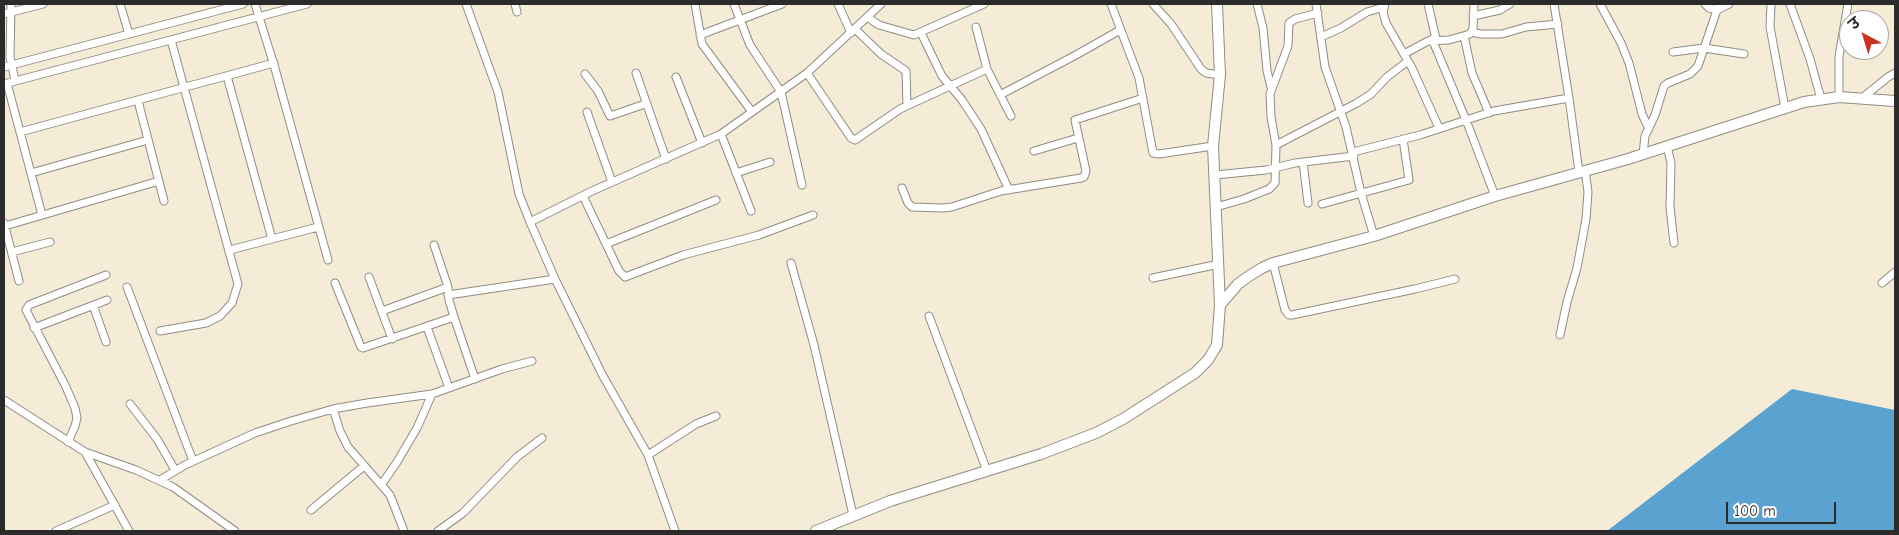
<!DOCTYPE html>
<meta charset="utf-8">
<style>
body{margin:0}
#map{position:relative;width:1899px;height:535px;overflow:hidden;background:#f4ecd7;font-family:"Comic Neue","Playpen Sans Deva",sans-serif}
canvas{display:block}
.frame{position:absolute;inset:0;border:5px solid #2b2b2b;pointer-events:none}
.north{position:absolute;left:1839px;top:10px;width:50px;height:50px;box-sizing:border-box;background:#fff;border:1px solid #aaa;border-radius:50%;rotate:321deg;font-size:14px;font-weight:700;line-height:20px;text-align:center;color:#2b2b2b}
.north::after{content:'';display:block;margin:auto;width:18px;height:22px;background:#c8321e;clip-path:polygon(50% 0,100% 100%,50% 72%,0 100%)}
.scale{position:absolute;left:1726px;top:502px;width:110px;height:22px;box-sizing:border-box;border:2px solid #2b2b2b;border-top:0;padding-left:6px;font-size:15px;line-height:18px;white-space:nowrap;color:#2b2b2b;-webkit-text-stroke:4px #fff;paint-order:stroke}
</style>
<div id="map">
<canvas width="1899" height="535"></canvas>
<div class="frame"></div>
<div class="north">उ</div>
<div class="scale">100 m</div>
</div>
<script>
const ctx = document.querySelector('canvas').getContext('2d');
ctx.lineJoin = 'round';
function paint(path, color) { ctx.fillStyle = color; ctx.fill(path, 'evenodd'); }
const toPath = rows => new Path2D(rows.map(r => 'M' + r).join(''));
function strokePath(path, color, width, dash) { ctx.strokeStyle = color; ctx.lineWidth = width; ctx.lineCap = dash ? 'butt' : 'round'; ctx.setLineDash(dash || []); ctx.stroke(path); }
paint(toPath([
 [1792,389,1895,410,1895,531,1607,531]
]), '#5aa3d1');
const street = toPath([
 [11,4,10,57,15,80],
 [120,4,129,34],
 [255,4,274,65,328,260],
 [466,4,498,92,519,194,530,222,555,279,603,376,648,455,675,531],
 [515,4,517,12],
 [695,4,702,44,752,112],
 [734,4,750,45,781,92,802,185],
 [838,4,851,33],
 [1111,4,1139,78,1153,153,1159,154,1213,146],
 [1153,4,1171,24,1201,69,1206,73,1220,75],
 [1257,4,1263,28,1267,71,1271,87],
 [1316,4,1325,67,1346,127,1361,193,1374,236],
 [1385,4,1383,12,1386,23,1412,68,1439,128],
 [1428,4,1436,39],
 [1554,4,1569,98,1579,172],
 [1600,4,1621,43,1629,63,1642,114,1649,129],
 [1705,4,1709,8,1717,10,1729,4],
 [1771,4,1770,27,1785,108],
 [1790,4,1810,59,1821,99],
 [4,14,43,4],
 [1473,16,1500,10,1510,4],
 [867,17,879,25,914,35,984,4],
 [976,27,987,69,1011,116],
 [855,29,881,54,906,71,907,106],
 [1472,32,1481,34,1502,34,1526,27,1558,24],
 [921,33,942,76,962,100,981,129,1009,190],
 [700,35,782,4],
 [1464,36,1472,73,1489,113],
 [1321,37,1341,28,1367,12,1384,7],
 [1432,39,1466,120,1495,196],
 [1673,52,1704,48,1744,54],
 [1404,54,1428,41,1449,40,1470,34,1473,29,1474,4],
 [4,67,243,4],
 [636,73,666,159],
 [807,73,851,138,855,140,900,109,987,69],
 [585,74,598,91,610,116,645,104],
 [227,76,272,239],
 [676,77,702,143],
 [7,83,42,215],
 [4,84,307,4],
 [1000,95,1076,55,1120,30],
 [1839,97,1839,56,1848,4],
 [1861,99,1888,77,1895,73],
 [138,101,164,201],
 [587,112,612,182],
 [20,132,274,63],
 [721,134,751,211],
 [1276,145,1357,103,1371,94,1387,77,1408,61],
 [1667,146,1671,163,1670,207,1674,243],
 [1034,151,1078,138],
 [1353,152,1420,135,1494,111,1569,98],
 [1643,154,1645,136,1655,115,1664,86,1668,83,1690,74,1698,66,1717,10,1718,4],
 [1303,162,1308,203],
 [31,173,148,140],
 [736,173,770,162],
 [1215,175,1266,170,1295,163,1354,156],
 [902,188,908,203,912,207,943,208,952,207,1001,191,1081,178,1084,177,1086,171,1075,120,1143,98],
 [583,196,619,271,625,277,683,255,759,235,813,215],
 [1322,204,1409,180,1403,139],
 [1216,207,1244,199,1269,189,1275,183,1276,145,1271,117,1270,94,1288,46,1289,23,1295,19,1318,13],
 [530,222,592,191,721,134,807,73,881,4],
 [4,223,19,281],
 [5,226,159,181],
 [606,244,716,200],
 [434,245,448,287,449,300,454,317,475,379],
 [230,250,318,227],
 [12,252,50,242],
 [791,263,814,345,853,515],
 [1273,263,1285,310,1289,315,1292,315,1415,289,1455,279],
 [369,277,392,339],
 [1153,278,1219,264],
 [335,283,361,347,363,348,454,317],
 [1882,283,1895,272],
 [127,287,193,461],
 [448,295,555,279],
 [93,305,106,342],
 [382,311,448,287],
 [929,316,987,471],
 [427,327,449,388],
 [34,328,107,300],
 [160,331,206,323,220,316,232,303,238,284,171,40],
 [1560,335,1567,302,1577,268,1586,219,1588,192,1585,170],
 [4,400,85,452,136,470,173,487,235,531],
 [130,404,157,439,175,470],
 [333,409,340,431,348,447,390,495,404,531],
 [68,442,75,426,77,418,75,408,66,387,26,310,29,305,106,275],
 [85,452,129,531],
 [648,455,696,424,716,416],
 [160,480,185,465,255,433,291,421,333,409,367,403,432,394,502,369,532,361],
 [382,484,397,462,417,428,432,394],
 [311,510,364,466],
 [56,531,115,505],
 [438,531,463,513,517,457,542,438]
]);
const secondary = toPath([
 [1220,305,1238,284,1249,276,1262,268,1273,263,1374,236,1495,196,1628,159,1804,102,1839,97,1895,101],
 [816,531,890,501,1041,454,1096,433,1123,419,1195,373,1208,360,1217,345,1220,305,1213,146,1220,75,1217,4]
]);
strokePath(street, '#908c81', 9);
strokePath(secondary, '#908c81', 12);
strokePath(street, '#fff', 7);
strokePath(secondary, '#fff', 10);
</script>
